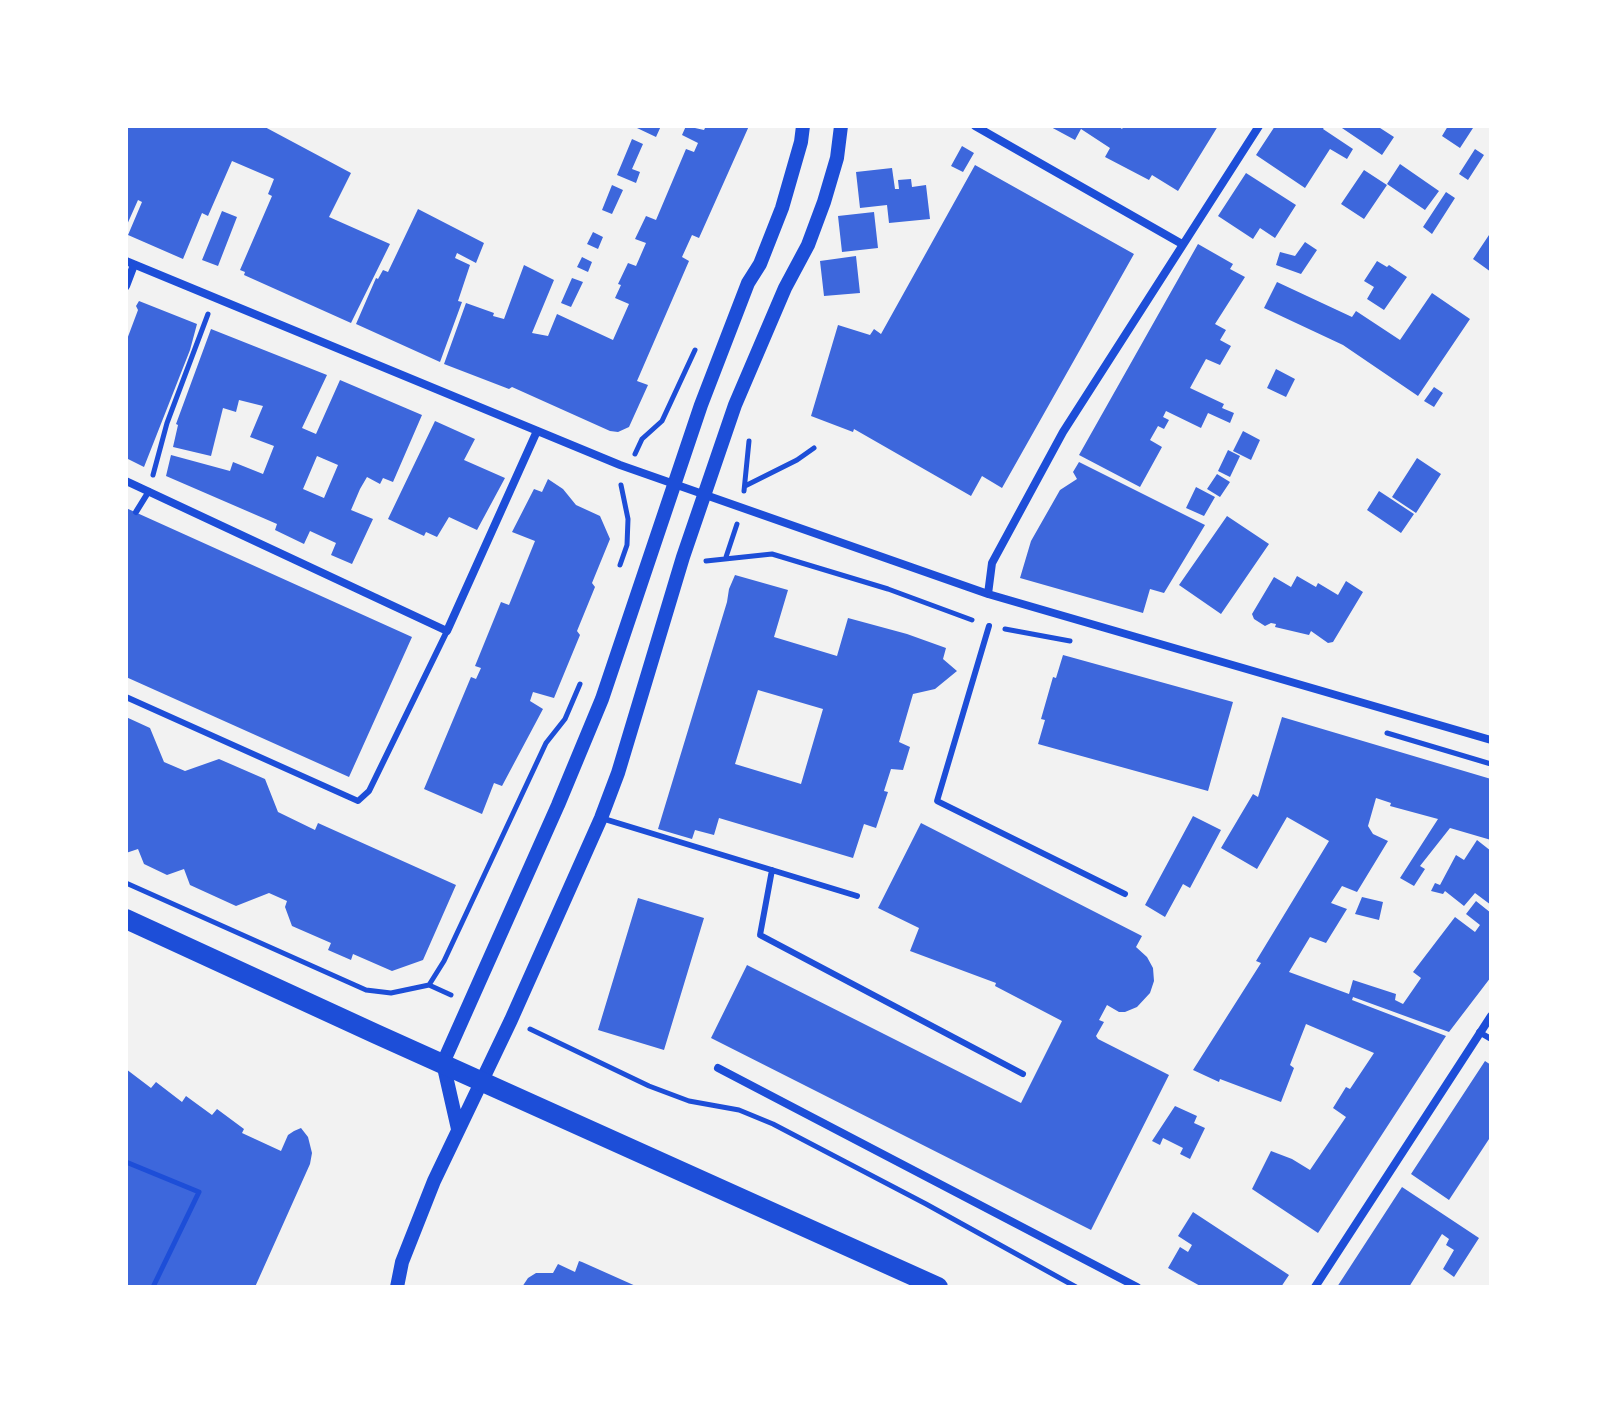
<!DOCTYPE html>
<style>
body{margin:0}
#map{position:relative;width:1617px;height:1413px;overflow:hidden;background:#f2f2f2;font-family:"Alegreya Sans",sans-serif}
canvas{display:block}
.frame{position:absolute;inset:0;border:128px solid #fff;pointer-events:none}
</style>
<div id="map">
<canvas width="1617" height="1413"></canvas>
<div class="frame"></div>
</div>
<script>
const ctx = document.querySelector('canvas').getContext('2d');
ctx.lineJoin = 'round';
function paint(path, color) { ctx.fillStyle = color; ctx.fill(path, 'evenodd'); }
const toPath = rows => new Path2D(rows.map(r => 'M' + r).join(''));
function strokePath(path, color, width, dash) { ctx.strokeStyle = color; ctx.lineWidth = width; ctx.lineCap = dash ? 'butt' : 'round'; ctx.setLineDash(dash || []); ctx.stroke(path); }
paint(toPath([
 [126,126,263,126,351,173,329,217,390,244,351,323,244,275,245,272,240,270,272,196,268,194,274,179,232,161,208,216,202,213,183,259,128,235,142,202,138,200,126,227],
 [638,126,661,126,656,137,637,128],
 [686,126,704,130,706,126,749,126,699,238,692,235,682,257,689,261,637,381,648,385,629,427,618,432,610,431,512,387,509,389,444,364,466,303,494,313,493,316,504,319,524,265,554,280,532,333,548,336,557,314,613,340,629,304,615,298,621,285,618,284,628,263,636,266,646,243,635,239,646,216,656,220,686,149,694,152,698,143,682,135],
 [1049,126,1118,126,1122,129,1124,126,1218,126,1178,191,1152,175,1149,180,1105,157,1110,148,1081,129,1075,140],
 [1275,126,1325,126,1323,129,1353,149,1347,159,1330,149,1305,188,1256,155],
 [1339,126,1377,126,1394,137,1382,155],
 [1448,126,1473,128,1460,148,1442,136],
 [632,139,643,144,632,169,640,172,636,183,617,175],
 [962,146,974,153,963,172,951,166],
 [1475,149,1484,155,1468,180,1459,174],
 [1400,164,1439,191,1425,210,1387,184],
 [975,165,1134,254,1002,488,982,476,971,496,854,429,853,432,811,416,838,325,870,335,874,329,881,334],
 [892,168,895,189,899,189,898,180,911,179,912,187,926,185,930,219,889,223,887,205,860,208,856,172],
 [1364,170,1387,185,1364,219,1341,204],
 [1246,173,1296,205,1275,238,1260,228,1253,239,1218,216],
 [612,185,623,190,612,214,602,210],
 [1446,192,1455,198,1432,234,1423,227],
 [418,209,484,243,476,263,457,253,455,258,470,265,458,301,462,302,440,362,356,324,376,278,378,279,383,270,388,272],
 [222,211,237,217,218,266,202,260],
 [874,212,878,248,842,252,838,216],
 [593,232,603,237,598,249,587,244],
 [1491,232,1491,272,1473,259],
 [1305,242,1317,250,1301,274,1276,265,1280,252,1295,256],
 [1198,244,1233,264,1230,269,1245,277,1215,324,1226,330,1220,340,1231,346,1220,365,1206,359,1190,388,1224,404,1222,408,1234,413,1230,423,1208,413,1201,428,1166,411,1163,417,1169,420,1164,429,1158,426,1150,440,1162,447,1140,487,1079,455],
 [856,256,860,293,824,296,820,261],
 [582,257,592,262,588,272,577,267],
 [1377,261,1387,267,1389,265,1407,277,1384,310,1367,299,1374,287,1364,281],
 [572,278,583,282,571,307,561,303],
 [1277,282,1352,317,1356,311,1400,340,1432,293,1470,319,1418,396,1343,345,1264,308],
 [139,301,197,324,190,350,144,467,126,458,126,342,138,310,136,306],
 [211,329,327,375,302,428,316,434,340,380,422,415,393,482,383,478,380,484,367,477,360,489,351,510,373,519,352,564,331,555,336,543,310,531,304,544,275,530,277,524,166,476,171,455,230,471,233,462,263,474,274,446,250,437,263,406,239,400,236,412,223,408,211,456,173,447,178,425,176,424],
 [317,456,338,465,324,498,303,489],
 [1276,369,1295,379,1286,397,1267,388],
 [1434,387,1443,393,1434,407,1424,401],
 [435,421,475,439,464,460,505,478,477,530,449,517,437,537,426,532,424,536,388,519],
 [1243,431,1260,440,1251,460,1233,451],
 [1228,450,1240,456,1230,477,1218,471],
 [1417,458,1441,474,1416,513,1392,497],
 [1079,462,1205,525,1164,593,1150,589,1143,613,1020,578,1031,541,1060,490,1077,479,1073,472],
 [1217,474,1230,482,1220,497,1207,489],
 [548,479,563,489,576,505,600,516,610,539,592,583,595,587,577,631,580,635,554,698,533,692,530,701,543,709,502,786,494,783,482,814,424,789,471,677,476,679,481,668,475,666,501,602,509,605,535,541,512,532,534,489,542,492],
 [1196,487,1215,497,1204,516,1186,508],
 [1379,491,1414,514,1401,533,1367,510],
 [126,508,412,637,349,777,126,677],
 [1227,516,1269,544,1221,614,1179,585],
 [735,575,788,590,774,637,837,656,848,618,907,634,946,648,943,659,957,671,935,689,913,694,899,742,910,747,903,770,891,769,884,791,888,792,876,828,864,824,853,858,719,818,714,835,695,830,692,839,658,829,727,602,729,589],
 [758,690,823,709,801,784,735,764],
 [1297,576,1316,587,1318,583,1338,595,1346,581,1363,592,1333,642,1328,643,1311,631,1309,635,1275,627,1276,624,1271,623,1265,626,1254,619,1252,614,1274,577,1291,587],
 [1063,655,1233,702,1208,791,1038,744,1045,720,1041,719,1053,677,1056,678],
 [126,717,150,728,164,762,185,771,219,759,265,779,278,812,315,830,318,823,456,885,423,960,392,971,353,954,351,960,328,950,331,943,292,926,285,907,287,901,269,893,236,906,190,885,184,869,167,875,144,864,138,849,126,853],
 [1282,717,1491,779,1491,840,1450,828,1420,866,1425,869,1414,886,1400,878,1438,819,1390,806,1391,803,1376,798,1368,826,1373,834,1388,841,1357,892,1342,886,1331,903,1347,909,1326,943,1310,937,1289,972,1349,994,1353,980,1396,994,1395,1000,1403,1004,1421,978,1413,972,1455,917,1475,932,1480,925,1466,914,1476,901,1491,913,1491,977,1449,1032,1353,997,1352,1000,1446,1036,1318,1233,1252,1189,1271,1151,1292,1159,1310,1170,1346,1117,1333,1108,1346,1087,1350,1089,1374,1053,1306,1024,1290,1065,1294,1068,1281,1102,1220,1079,1219,1082,1193,1070,1261,963,1256,961,1329,841,1287,817,1257,869,1221,848,1253,794,1258,797],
 [1193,816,1221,830,1190,888,1183,884,1165,917,1145,905],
 [921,823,1142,936,1136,947,1147,957,1153,968,1154,981,1150,993,1137,1007,1125,1012,1119,1012,1107,1005,1099,1020,1104,1022,1096,1036,1098,1039,1169,1075,1091,1230,711,1038,747,965,1021,1103,1062,1021,995,986,996,983,910,951,919,928,878,908],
 [1477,840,1491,851,1491,905,1475,893,1464,906,1445,891,1443,894,1431,891,1435,883,1440,885,1456,855,1464,860],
 [1362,897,1383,902,1379,920,1355,914],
 [638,898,704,918,664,1050,598,1030],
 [1485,1061,1491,1065,1491,1136,1449,1200,1411,1174],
 [126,1069,151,1088,156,1082,182,1102,186,1096,212,1115,217,1109,244,1129,242,1133,281,1151,288,1135,294,1131,301,1128,308,1137,312,1153,310,1164,255,1287,126,1287],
 [1175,1106,1197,1116,1194,1123,1205,1128,1190,1159,1180,1154,1183,1148,1163,1138,1160,1145,1152,1141],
 [1402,1187,1479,1238,1454,1277,1443,1269,1454,1250,1446,1245,1449,1239,1442,1234,1409,1287,1337,1287],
 [1193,1212,1289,1275,1281,1287,1202,1287,1168,1268,1180,1247,1188,1252,1192,1245,1178,1236],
 [579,1261,582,1262,638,1287,522,1287,528,1278,536,1273,553,1273,558,1264,575,1272]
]), '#3d67dc');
strokePath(toPath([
 [635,454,642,439,662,421,695,350],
 [153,475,167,423,208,314],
 [745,486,797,460,814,448],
 [744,491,749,441],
 [726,557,737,524],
 [706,561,772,554,888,589,972,620],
 [620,565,627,545,628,519,621,485],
 [1005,629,1070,641],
 [1387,733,1491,764],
 [126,883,366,990,391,993,429,985,451,995],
 [429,985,444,961,546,743,565,719,580,684],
 [530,1029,649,1086,689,1101,739,1110,773,1124,926,1204,1076,1287],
 [126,1162,199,1192,153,1287]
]), '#1d4ed8', 5);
strokePath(toPath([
 [136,512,149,491],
 [989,626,937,801,1125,894],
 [126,697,358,801,369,791,447,631],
 [601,818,857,896],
 [772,870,760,935,1023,1074],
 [1479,1032,1491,1039]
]), '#1d4ed8', 6);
strokePath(toPath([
 [975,126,1182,244],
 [126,261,620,465,988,594,1491,740],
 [126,286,134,265],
 [126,481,447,631,537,431],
 [988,594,992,563,1063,432,1259,126],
 [718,1068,1137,1287],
 [1315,1287,1491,1016]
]), '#1d4ed8', 8);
strokePath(toPath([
 [458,1129,443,1063,558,805,602,699,701,405,748,283,760,264,782,208,801,142,803,126],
 [397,1287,402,1262,434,1181,511,1020,601,818,618,773,683,557,735,405,785,288,808,245,824,202,837,158,841,126]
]), '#1d4ed8', 14);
strokePath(toPath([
 [126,919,376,1034,938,1287]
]), '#1d4ed8', 20);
</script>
